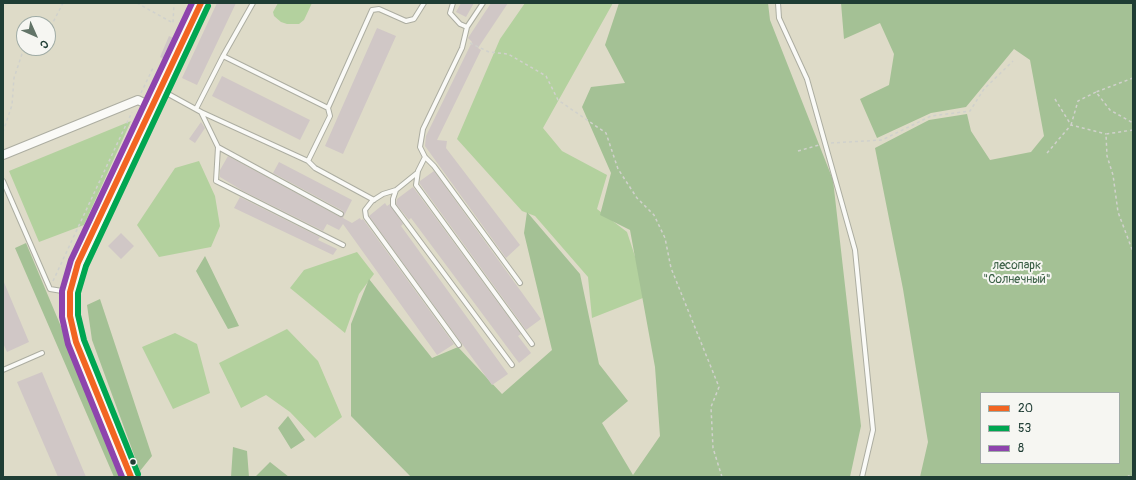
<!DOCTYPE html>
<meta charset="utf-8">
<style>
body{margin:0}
#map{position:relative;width:1136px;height:480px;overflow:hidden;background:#dedbc8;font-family:Pangolin,sans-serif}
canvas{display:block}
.frame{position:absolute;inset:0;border:4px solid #1f3d34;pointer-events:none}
.legend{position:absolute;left:980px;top:392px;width:140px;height:72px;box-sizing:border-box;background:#f6f6f2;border:1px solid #a0aca6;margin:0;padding:5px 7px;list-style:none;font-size:12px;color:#1f3d34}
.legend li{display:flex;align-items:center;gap:8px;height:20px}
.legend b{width:20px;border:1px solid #a0aca6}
.north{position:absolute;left:16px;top:16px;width:40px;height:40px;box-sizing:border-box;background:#f6f6f2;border:1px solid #a0aca6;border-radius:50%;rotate:135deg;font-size:11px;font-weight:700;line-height:16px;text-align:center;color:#1f3d34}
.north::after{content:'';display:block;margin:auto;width:14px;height:18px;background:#627468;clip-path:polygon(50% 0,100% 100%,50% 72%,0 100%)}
</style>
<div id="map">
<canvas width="1136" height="480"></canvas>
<div class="frame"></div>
<ul class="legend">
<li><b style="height:5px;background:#f26522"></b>20</li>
<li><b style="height:5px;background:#00a651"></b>53</li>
<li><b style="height:5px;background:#8e44ad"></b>8</li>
</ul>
<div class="north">С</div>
</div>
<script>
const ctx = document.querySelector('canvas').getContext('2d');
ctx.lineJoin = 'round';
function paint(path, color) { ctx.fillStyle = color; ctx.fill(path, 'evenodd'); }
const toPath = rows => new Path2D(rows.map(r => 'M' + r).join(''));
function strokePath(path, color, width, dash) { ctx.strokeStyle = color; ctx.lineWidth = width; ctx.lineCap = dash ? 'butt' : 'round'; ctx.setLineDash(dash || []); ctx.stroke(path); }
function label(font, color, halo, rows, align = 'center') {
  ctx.font = font + ' Pangolin,sans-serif'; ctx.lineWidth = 4; ctx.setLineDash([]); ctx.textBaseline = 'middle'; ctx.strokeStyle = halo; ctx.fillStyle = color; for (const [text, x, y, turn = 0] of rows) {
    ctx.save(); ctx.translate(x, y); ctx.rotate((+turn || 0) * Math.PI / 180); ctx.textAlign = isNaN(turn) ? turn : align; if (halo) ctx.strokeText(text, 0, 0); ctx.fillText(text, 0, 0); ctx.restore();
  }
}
paint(toPath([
 [278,3,312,3,304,20,299,24,287,24,281,22,274,16,273,12],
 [525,3,613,3,543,128,562,151,607,175,597,209,627,232,648,296,592,318,588,277,535,216,522,211,457,139,500,39],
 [131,121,84,225,39,242,9,171],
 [199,161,215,196,220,226,211,247,159,257,137,225,175,168],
 [357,252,374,274,359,294,345,333,290,288,304,270],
 [287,329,318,361,342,417,315,438,290,412,266,395,241,408,219,363],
 [175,333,197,344,210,393,173,409,142,347]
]), '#b3d19e');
paint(toPath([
 [619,3,768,3,770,20,833,180,861,426,850,477,411,477,351,416,351,324,369,279,432,358,458,347,502,394,552,350,524,233,527,212,580,274,599,364,628,401,602,423,633,475,660,436,655,367,630,230,600,215,611,173,582,107,591,87,625,83,605,45],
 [841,3,1133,3,1133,477,920,477,928,442,903,289,875,148,929,120,967,114,971,131,990,160,1031,152,1044,136,1030,60,1014,49,966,107,931,113,877,138,860,99,889,85,894,54,880,23,844,39],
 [981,393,1119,393,1119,463,981,463],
 [26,243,124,477,114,477,15,248],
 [205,256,239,326,228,329,196,271],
 [100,299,152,456,140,471,92,340,87,305],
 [288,416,305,440,291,449,278,428],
 [233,447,247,451,249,477,231,477],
 [270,462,289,477,255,477]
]), '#a4c195');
paint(toPath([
 [217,3,236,3,197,85,182,78],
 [461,3,474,3,466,17,456,12],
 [491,3,508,3,478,48,481,50,437,140,447,141,446,148,520,245,506,258,425,146,426,136,472,42,468,38],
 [377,28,396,36,343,154,325,146],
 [169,36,176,39,166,60,160,57],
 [222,76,310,120,300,140,212,96],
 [201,122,205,128,195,143,189,139],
 [228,156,340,217,344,215,343,211,273,173,279,162,352,200,343,218,352,223,360,218,361,220,363,219,454,344,437,355,343,224,339,230,327,224,323,231,243,191,220,177,220,170],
 [434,171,541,319,526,330,420,184,420,181],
 [413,187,521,334,518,336,531,353,519,363,411,218,409,220,396,204,397,199],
 [240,197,320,237,318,240,337,249,333,255,234,208],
 [385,203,387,206,390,204,403,224,401,226,508,374,492,385,369,216],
 [121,233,134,246,121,259,108,246],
 [3,280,29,342,7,352,3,343],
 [42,372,86,477,58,477,17,382]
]), '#d0c7c6');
const lane = toPath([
 [453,3,450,13,460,24,467,27],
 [483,3,467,27,462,48,423,129,420,147,425,157,434,166,520,283],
 [778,3,779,18,807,79,855,250,873,430,862,477],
 [223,56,328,108,330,116,308,161,315,168,374,200],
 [161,90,201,112,308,161],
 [328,108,372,10,379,9,406,21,414,19,424,3],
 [196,109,223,56,253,3],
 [201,112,218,147,216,181,343,245],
 [218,147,341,214],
 [425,157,418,171,416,185,532,344],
 [417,173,396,190,393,199,393,205,512,365],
 [3,181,50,289,68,292],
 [396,190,383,194,372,201,365,210,366,217,459,345],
 [3,370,42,353]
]);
const street = toPath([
 [3,155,138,100,152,107]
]);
const secondary = toPath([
 [131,477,76,342,70,316,70,292,78,263,201,3]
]);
strokePath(lane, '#acada1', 6);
strokePath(street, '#acada1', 10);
strokePath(secondary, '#acada1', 14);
strokePath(toPath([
 [137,3,173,23,174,3],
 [48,32,63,3],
 [470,43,489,52,508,54,546,76,558,100,606,133,618,169,637,198,654,215,665,238,671,268,719,387,711,407,713,448,722,477],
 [1133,78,1096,92,1110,110,1133,123],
 [141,93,153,68],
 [1055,99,1071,125],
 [1071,125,1078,101,1096,92],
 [1133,130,1106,134,1107,156,1113,175,1118,212,1133,252],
 [3,132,12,105,14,78,22,54,29,48],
 [831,143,882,140,931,116,970,111,984,89,1013,61],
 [798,151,819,145],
 [1047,153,1071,125,1106,134],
 [53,281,132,112],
 [1127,477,1133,473]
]), '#d0d1cc', 1.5, [3, 3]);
strokePath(lane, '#fafaf7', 4);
strokePath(street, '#fafaf7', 8);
strokePath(secondary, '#fafaf7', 12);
strokePath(toPath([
 [131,477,76,342,70,316,70,292,78,263,201,3]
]), '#f26522', 6);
strokePath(toPath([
 [138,474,84,340,78,315,78,293,86,266,208,6]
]), '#00a651', 6);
strokePath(toPath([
 [122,477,68,344,62,317,62,291,71,260,192,3]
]), '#8e44ad', 6);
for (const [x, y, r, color] of [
 [133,462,3.5,"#1f3d34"]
]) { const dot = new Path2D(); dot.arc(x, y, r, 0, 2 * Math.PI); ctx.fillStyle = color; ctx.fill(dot); strokePath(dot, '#f6f6f2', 1.5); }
label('12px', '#3b6046', '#f6f6f2', [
 ["лесопарк",1017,266],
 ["\"Солнечный\"",1017,280]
]);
</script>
